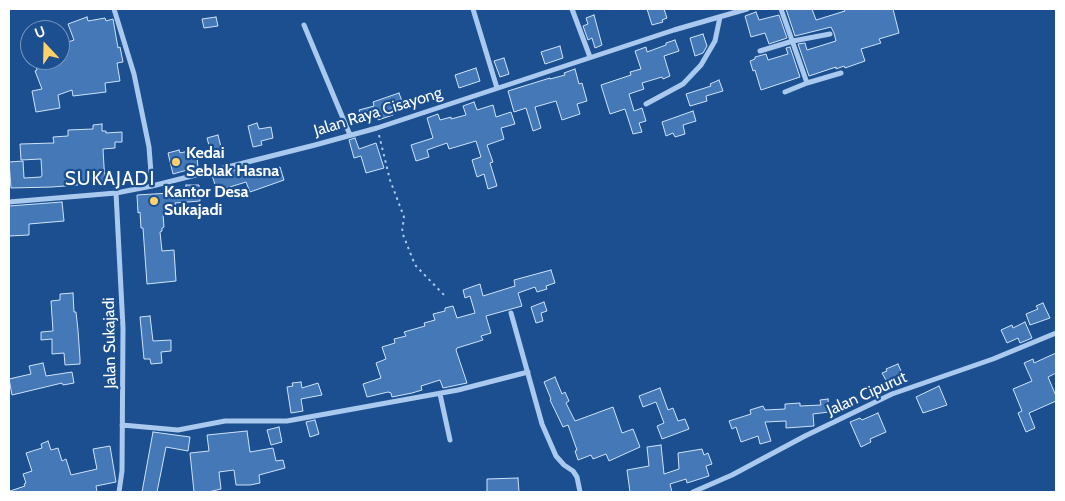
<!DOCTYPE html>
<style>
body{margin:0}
#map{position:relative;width:1065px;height:501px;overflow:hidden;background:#1b4f8f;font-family:Cabin,sans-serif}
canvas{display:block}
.frame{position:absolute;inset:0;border:10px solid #fff;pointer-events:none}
.north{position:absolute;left:20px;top:20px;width:50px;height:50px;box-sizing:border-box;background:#1b4f8f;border:1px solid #7695bc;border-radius:50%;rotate:339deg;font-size:14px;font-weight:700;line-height:20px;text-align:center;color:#fff}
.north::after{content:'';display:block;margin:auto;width:18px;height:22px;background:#ffd166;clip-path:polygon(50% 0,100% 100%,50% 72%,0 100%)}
</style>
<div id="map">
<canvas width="1065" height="501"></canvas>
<div class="frame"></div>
<div class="north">U</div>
</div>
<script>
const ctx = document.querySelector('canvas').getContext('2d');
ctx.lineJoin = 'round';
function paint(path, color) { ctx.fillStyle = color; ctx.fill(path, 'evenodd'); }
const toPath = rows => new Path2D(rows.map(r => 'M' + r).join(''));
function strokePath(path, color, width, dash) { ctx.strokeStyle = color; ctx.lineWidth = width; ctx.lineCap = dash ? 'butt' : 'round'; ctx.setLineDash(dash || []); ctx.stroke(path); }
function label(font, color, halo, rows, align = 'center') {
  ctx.font = font + ' Cabin,sans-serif'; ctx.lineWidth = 4.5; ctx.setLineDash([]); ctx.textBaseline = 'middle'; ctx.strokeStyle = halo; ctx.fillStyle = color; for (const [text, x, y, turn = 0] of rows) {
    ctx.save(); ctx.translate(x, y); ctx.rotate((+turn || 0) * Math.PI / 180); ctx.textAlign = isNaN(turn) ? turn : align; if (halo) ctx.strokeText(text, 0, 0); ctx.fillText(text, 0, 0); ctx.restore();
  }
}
const building = toPath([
 [647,9,664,9,667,18,662,20,663,22,652,25,647,9],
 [786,9,812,9,816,20,845,11,844,9,893,9,899,33,879,39,881,43,861,49,865,61,845,68,844,66,836,69,836,67,809,76,798,44,805,43,807,50,836,41,834,33,831,27,795,36,786,9],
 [756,12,759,20,779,15,787,38,769,44,765,33,751,37,745,16,756,12],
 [594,15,602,45,595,48,592,38,588,40,583,26,588,24,586,18,594,15],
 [87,17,88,21,105,18,106,21,113,19,118,48,120,47,123,62,117,63,120,81,105,83,106,92,73,96,72,90,58,95,60,108,36,112,32,91,42,89,35,71,37,70,34,60,60,60,60,49,66,47,65,43,74,40,68,24,87,17],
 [216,17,218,26,204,28,202,19,216,17],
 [703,34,707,46,703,53,695,56,690,38,703,34],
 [675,40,679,51,664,56,670,76,663,79,662,77,642,83,644,89,629,94,634,111,642,108,646,121,639,123,642,132,633,134,625,109,610,114,601,85,631,75,630,72,641,69,635,51,646,47,647,52,666,45,666,43,675,40],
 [560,46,563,58,545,64,541,52,560,46],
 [790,47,800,77,761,90,755,70,753,71,750,61,755,59,755,57,766,54,768,60,788,54,786,48,790,47],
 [504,58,509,74,500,77,494,61,504,58],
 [476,68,480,81,459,88,455,75,476,68],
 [575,69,579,84,582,83,587,101,577,104,580,114,562,120,556,101,535,107,541,128,533,131,526,108,514,112,508,91,550,78,550,79,565,75,564,73,575,69],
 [719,80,723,91,706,96,707,101,690,106,686,94,711,86,710,84,719,80],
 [399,93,403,104,391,108,393,115,378,120,377,115,362,120,359,110,374,106,373,102,399,93],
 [474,102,477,110,493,105,496,117,511,112,515,124,501,128,504,139,487,145,493,162,490,163,497,186,488,189,484,174,477,177,472,160,481,157,476,141,449,149,447,143,427,150,429,157,416,161,411,145,433,138,427,118,438,114,440,120,451,117,451,119,466,115,463,106,474,102],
 [693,111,696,121,683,125,685,134,675,137,673,133,666,136,662,122,693,111],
 [257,123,259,129,271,127,273,138,261,141,262,145,253,147,248,126,257,123],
 [102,124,102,131,106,131,106,133,122,132,122,142,115,142,115,148,103,149,105,184,97,184,97,181,78,182,78,185,52,187,11,188,9,162,23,161,24,178,41,177,42,175,41,159,21,160,20,144,54,143,53,137,68,136,68,130,93,129,93,125,102,124],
 [218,135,222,151,211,153,207,138,218,135],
 [355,138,359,149,376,143,384,168,366,173,361,156,354,158,349,140,355,138],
 [179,150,180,153,193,150,194,157,197,157,198,167,173,174,168,153,179,150],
 [259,167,261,173,280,167,284,180,250,192,246,182,217,191,212,175,239,169,240,172,259,167],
 [186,185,199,185,200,201,175,203,176,213,163,214,164,227,162,228,162,231,160,232,162,251,174,250,176,281,147,284,143,228,141,228,140,212,138,213,137,195,186,192,186,185],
 [62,202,64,221,29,224,29,235,9,236,9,206,62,202],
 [551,270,555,283,546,286,547,289,537,292,535,287,518,293,522,306,486,316,491,333,481,336,483,340,457,348,456,350,467,383,443,388,440,380,421,386,422,390,412,393,392,397,391,393,388,392,367,397,363,384,381,378,376,363,386,359,382,347,395,343,394,339,406,336,404,332,425,326,424,323,435,320,433,314,445,311,445,308,453,306,457,318,475,313,470,296,465,298,463,290,480,284,483,296,515,286,514,280,551,270],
 [73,293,74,312,76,312,78,330,80,359,80,364,65,365,64,353,52,354,52,339,41,340,41,332,53,331,51,301,60,300,60,294,73,293],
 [544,302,547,311,541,313,543,321,536,323,531,307,544,302],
 [1043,303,1050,318,1030,325,1026,314,1038,309,1036,306,1043,303],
 [150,316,153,341,171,340,171,351,161,352,162,363,151,364,150,359,144,359,140,317,150,316],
 [1025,322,1032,338,1020,343,1018,338,1007,343,1001,330,1012,325,1013,328,1025,322],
 [1056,353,1056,373,1048,377,1056,396,1056,401,1029,413,1035,428,1026,432,1018,413,1022,411,1013,389,1032,381,1024,363,1033,359,1034,363,1056,353],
 [43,363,46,376,72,372,74,383,63,385,62,383,12,395,9,379,31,374,29,366,43,363],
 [898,364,905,380,893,384,891,380,887,382,882,373,887,371,886,369,898,364],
 [555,377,562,394,565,392,569,401,566,403,575,421,613,407,622,433,633,429,640,447,609,461,606,454,593,459,591,455,578,460,575,451,577,450,568,425,563,427,550,400,551,399,544,382,555,377],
 [301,382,302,388,318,383,322,395,301,399,303,411,291,413,287,387,293,386,292,383,301,382],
 [939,386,947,405,923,413,916,397,939,386],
 [660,388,668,410,673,408,678,421,685,419,689,429,662,439,657,426,664,423,656,402,643,407,639,396,660,388],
 [828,399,829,412,813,414,814,426,786,428,786,421,765,422,771,441,760,444,758,436,741,442,736,427,732,429,729,421,751,414,750,410,763,406,765,410,785,409,785,404,800,403,800,406,821,405,820,400,828,399],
 [878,413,886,432,870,439,871,442,861,447,850,422,860,418,862,420,878,413],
 [315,420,319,434,310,437,306,422,315,420],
 [279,427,282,442,271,445,267,430,279,427],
 [247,431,250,452,273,448,276,461,283,460,285,468,259,475,260,483,250,485,236,485,234,470,219,472,221,489,208,492,194,492,190,453,209,451,207,435,247,431],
 [153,432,190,437,188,451,166,447,157,492,142,492,153,432],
 [48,441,51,450,58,448,62,461,66,459,71,475,97,469,93,449,110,446,116,482,96,486,97,492,10,492,10,491,25,486,24,484,26,483,23,474,32,471,26,453,42,448,41,444,48,441],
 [661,445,664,474,679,469,678,453,702,449,704,455,708,453,712,464,706,466,709,476,687,483,686,479,670,484,672,492,630,492,627,470,649,466,647,447,661,445],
 [518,478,519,492,487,492,487,479,518,478]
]);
paint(building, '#4478b7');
strokePath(building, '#cfe3fa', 1);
strokePath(toPath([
 [379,135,390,180,404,217,402,232,413,260,416,266,445,296]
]), '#a9c9ee', 2, [2.5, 4]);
strokePath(toPath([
 [114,9,134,74,149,147,152,186],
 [473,9,497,88],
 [572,9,590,57],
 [781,9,807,83],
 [304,25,350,135],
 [760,51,793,41,830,34],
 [785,92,807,83,841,73],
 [646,104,683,84,701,65,715,41,720,17],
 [116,193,123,328,122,471,119,492],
 [9,202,116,193,152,186,315,145,377,128,674,30,747,9],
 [511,313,542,424,556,456,564,465,573,471,577,477,580,492],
 [440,394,450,440],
 [122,425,178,430,225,421,287,421,458,390,528,372],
 [693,492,732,475,805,436,892,394,993,359,1056,333]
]), '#a9c9ee', 5);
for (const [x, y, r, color] of [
 [176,162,5,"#ffd166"],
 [154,201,5,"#ffd166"]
]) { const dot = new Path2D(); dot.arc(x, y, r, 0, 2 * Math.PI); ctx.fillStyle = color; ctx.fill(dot); strokePath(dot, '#1b4f8f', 2); }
label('16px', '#fff', '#1b4f8f', [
 ["Jalan Raya Cisayong",378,112,-17],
 ["Jalan Sukajadi",110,343,-91],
 ["Jalan Cipurut",867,394,-24]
]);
label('bold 16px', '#fff', '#1b4f8f', [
 ["Kedai",186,153],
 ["Seblak Hasna",186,171],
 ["Kantor Desa",164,192],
 ["Sukajadi",164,210]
], 'left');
ctx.letterSpacing = '1px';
label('19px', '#fff', '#1b4f8f', [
 ["SUKAJADI",110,179]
]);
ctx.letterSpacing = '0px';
</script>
